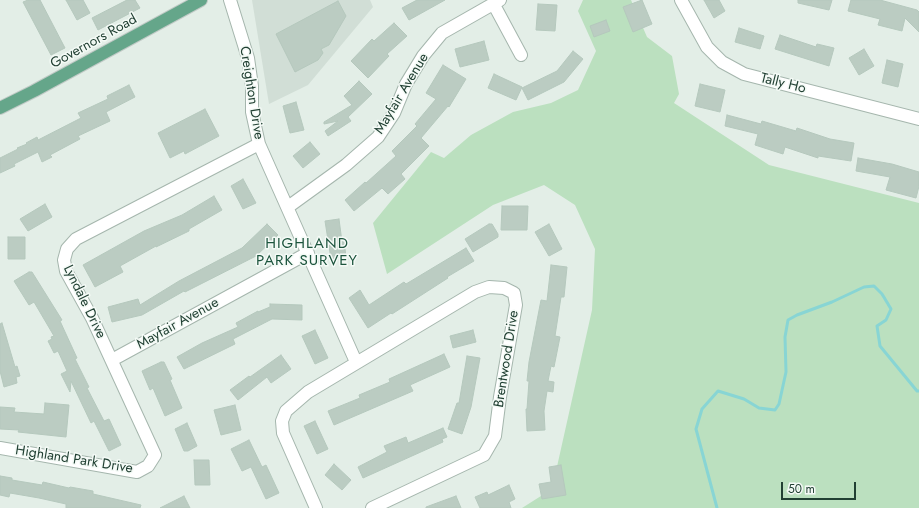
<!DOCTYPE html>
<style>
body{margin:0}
#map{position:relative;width:919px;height:508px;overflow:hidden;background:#e3eee7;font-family:Jost,sans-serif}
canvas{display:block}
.scale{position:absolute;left:781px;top:482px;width:75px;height:18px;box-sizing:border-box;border:2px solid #214033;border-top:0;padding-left:5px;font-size:12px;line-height:14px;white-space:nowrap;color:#214033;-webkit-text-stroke:3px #f4faf6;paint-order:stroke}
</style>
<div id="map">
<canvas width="919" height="508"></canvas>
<div class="scale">50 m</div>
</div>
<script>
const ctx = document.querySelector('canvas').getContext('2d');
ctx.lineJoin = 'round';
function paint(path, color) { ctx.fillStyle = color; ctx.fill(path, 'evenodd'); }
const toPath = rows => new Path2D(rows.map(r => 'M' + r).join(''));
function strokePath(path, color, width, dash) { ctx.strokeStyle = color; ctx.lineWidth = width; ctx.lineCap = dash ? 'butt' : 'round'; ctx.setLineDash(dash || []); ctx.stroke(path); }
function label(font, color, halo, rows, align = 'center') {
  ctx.font = font + ' Jost,sans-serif'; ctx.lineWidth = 3; ctx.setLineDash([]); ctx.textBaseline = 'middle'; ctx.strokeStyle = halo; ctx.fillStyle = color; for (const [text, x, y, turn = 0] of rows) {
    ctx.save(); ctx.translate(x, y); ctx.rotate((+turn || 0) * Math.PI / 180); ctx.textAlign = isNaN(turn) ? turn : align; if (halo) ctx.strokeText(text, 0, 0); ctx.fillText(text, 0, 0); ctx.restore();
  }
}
paint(toPath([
 [252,0,370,0,373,7,308,85,269,104]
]), '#d1ded6');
paint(toPath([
 [583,0,631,0,647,37,672,56,679,94,674,103,769,165,919,203,919,508,522,508,552,489,592,310,595,249,575,205,544,185,493,205,387,274,373,223,431,152,444,158,471,135,513,112,551,103,578,90,596,51,578,11]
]), '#bbe0bf');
strokePath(toPath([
 [717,508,696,429,702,409,718,391,744,399,759,408,775,410,779,404,786,372,785,337,788,320,797,315,832,302,864,287,874,286,882,294,891,309,886,320,877,326,880,346,917,391,919,391]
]), '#88d5d4', 3);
const building = toPath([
 [28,0,40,0,65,48,51,55,23,2,28,0],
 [66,0,83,0,90,13,77,20,66,0],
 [127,0,135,0,140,8,98,30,92,18,127,0],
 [417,0,445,0,409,20,402,8,417,0],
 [642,0,652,24,633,32,623,7,642,0],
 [704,0,719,0,725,11,714,18,704,0],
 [798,0,832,0,829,10,798,3,798,0],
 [851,0,880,0,917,10,919,12,919,32,905,18,902,31,878,25,880,19,848,11,851,0],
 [338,1,346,16,329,45,321,49,323,53,318,60,295,72,276,34,338,1],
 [538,4,557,5,555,31,536,30,538,4],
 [606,20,610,31,594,37,590,26,606,20],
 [394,23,407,36,387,54,389,56,368,78,351,61,372,39,374,41,394,23],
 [739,28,764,36,760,49,735,42,739,28],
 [780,35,816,47,817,44,834,48,829,66,775,49,780,35],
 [484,41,489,60,460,67,455,49,484,41],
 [864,49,874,66,859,75,849,58,864,49],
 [573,51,583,59,564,82,528,100,522,88,557,71,573,51],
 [887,60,903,64,898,87,882,83,887,60],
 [443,65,466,79,449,107,448,106,421,138,429,146,401,174,405,179,388,194,382,188,354,211,345,200,365,182,366,183,396,156,392,151,417,126,415,124,436,99,426,93,443,65],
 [494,74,522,87,516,100,488,88,494,74],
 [359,81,372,94,348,117,351,121,328,136,325,131,338,121,324,124,324,122,352,105,344,96,359,81],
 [700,84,725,90,720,112,695,106,700,84],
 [129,85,135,97,106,112,110,121,78,136,80,139,50,155,52,157,42,162,38,152,14,164,15,166,0,173,0,158,18,149,17,148,27,144,26,143,37,137,38,140,81,118,78,113,108,99,107,96,129,85],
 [296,102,304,130,290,133,283,106,296,102],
 [205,109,219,136,185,154,184,151,170,158,158,133,205,109],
 [727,115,761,124,762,121,796,131,797,128,830,139,854,143,851,161,818,156,818,158,785,147,783,154,755,145,758,134,725,126,727,115],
 [310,142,320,154,303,168,293,156,310,142],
 [858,158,892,164,919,172,919,186,916,198,886,190,890,177,856,171,858,158],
 [243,179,256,203,243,209,231,186,243,179],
 [214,196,222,210,189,229,189,231,156,247,156,246,120,266,123,272,95,287,83,265,144,231,182,215,214,196],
 [45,204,52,217,28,231,20,219,45,204],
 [502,206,528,206,527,230,501,230,502,206],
 [339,219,342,242,344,242,346,256,331,259,325,221,339,219],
 [267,224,278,235,256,256,185,292,184,291,142,315,112,322,108,307,138,299,140,305,179,281,242,248,267,224],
 [489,224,492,224,498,234,498,237,473,252,465,239,489,224],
 [549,224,562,249,549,256,535,232,549,224],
 [8,237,25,237,25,259,8,259,8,237],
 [466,248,474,261,447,277,448,278,392,314,391,313,368,328,349,298,360,290,369,305,404,282,406,284,466,248],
 [551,265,567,267,564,297,561,297,555,336,560,337,554,367,551,366,548,381,554,382,553,392,547,391,544,411,545,430,527,431,526,409,527,409,529,381,527,381,529,362,541,300,547,301,551,265],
 [29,272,32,272,62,320,60,321,77,358,75,359,89,387,87,388,104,421,109,419,121,445,109,451,94,421,91,423,71,381,70,392,61,374,67,371,58,351,54,353,48,341,52,339,51,337,54,336,34,302,29,305,14,281,29,272],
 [270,304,302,305,302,320,272,319,233,339,235,344,184,369,177,357,202,343,238,327,236,323,258,311,258,312,270,307,270,304],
 [2,323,15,367,17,366,20,376,16,377,17,383,4,387,0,371,0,324,2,323],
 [315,330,328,358,315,364,302,336,315,330],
 [473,330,476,342,453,348,450,336,473,330],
 [444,354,450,367,410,385,413,391,334,425,328,411,360,398,359,395,390,382,389,379,444,354],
 [281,355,291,369,271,383,267,377,238,400,230,390,249,376,250,377,281,355],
 [467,356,480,358,471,407,462,434,448,429,457,403,459,403,467,356],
 [161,362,164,362,172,379,170,380,182,408,165,416,153,388,150,390,142,371,161,362],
 [45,403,69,405,66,437,18,432,19,430,0,429,0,407,15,408,14,412,44,414,45,403],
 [235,405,241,430,221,435,214,410,235,405],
 [315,421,328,449,317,454,304,426,315,421],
 [187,423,197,446,188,451,184,451,175,429,187,423],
 [443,428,447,437,442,439,443,442,363,478,358,467,387,452,384,446,406,437,408,443,443,428],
 [249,440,262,467,266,465,279,493,266,499,251,467,242,471,231,449,249,440],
 [194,460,209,460,210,485,195,485,194,460],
 [334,464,351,480,342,490,325,475,334,464],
 [561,465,566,495,542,499,539,484,551,482,549,467,561,465],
 [0,476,12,478,12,480,42,485,43,482,69,488,70,487,93,491,93,494,141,505,140,508,66,508,66,504,39,498,10,493,9,497,0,495,0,476],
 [509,485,515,499,509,502,511,508,480,508,475,497,487,492,488,495,509,485],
 [184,496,190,508,160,508,184,496],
 [456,496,461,508,426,508,426,507,456,496]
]);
paint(building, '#bbccc2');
strokePath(building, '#b5c8bd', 1);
const minor = toPath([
 [230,0,248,58,252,86,252,112,259,144,356,362],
 [681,0,707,47,722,62,744,74,919,119],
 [493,3,521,55],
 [288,207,346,165,378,137,394,113,406,84,423,56,442,33,500,0],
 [112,360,308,253],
 [0,448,137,472,148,466,155,455,92,318,66,271,64,260,67,249,76,239,259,144],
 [316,508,283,433,282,421,286,411,308,392,475,292,489,287,504,288,514,293,516,305,500,397,495,436,484,455,372,508]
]);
const major = toPath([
 [0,108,34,91,201,0]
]);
strokePath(minor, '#a5b6ad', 14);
strokePath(major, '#c1cac6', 14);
strokePath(minor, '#fff', 12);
strokePath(major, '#65a68a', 12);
label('14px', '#214033', '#f4faf6', [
 ["Governors Road",94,42,-29],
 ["Tally Ho",783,84,14],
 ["Creighton Drive",251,93,81],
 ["Mayfair Avenue",402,94,-59],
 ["Lyndale Drive",84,302,64],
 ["Mayfair Avenue",178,324,-29],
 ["Brentwood Drive",507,359,-81],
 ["Highland Park Drive",74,460,9]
]);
ctx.letterSpacing = '1px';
label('15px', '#1c543d', '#f4faf6', [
 ["HIGHLAND",307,244],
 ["PARK SURVEY",307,261]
]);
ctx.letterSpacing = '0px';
</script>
